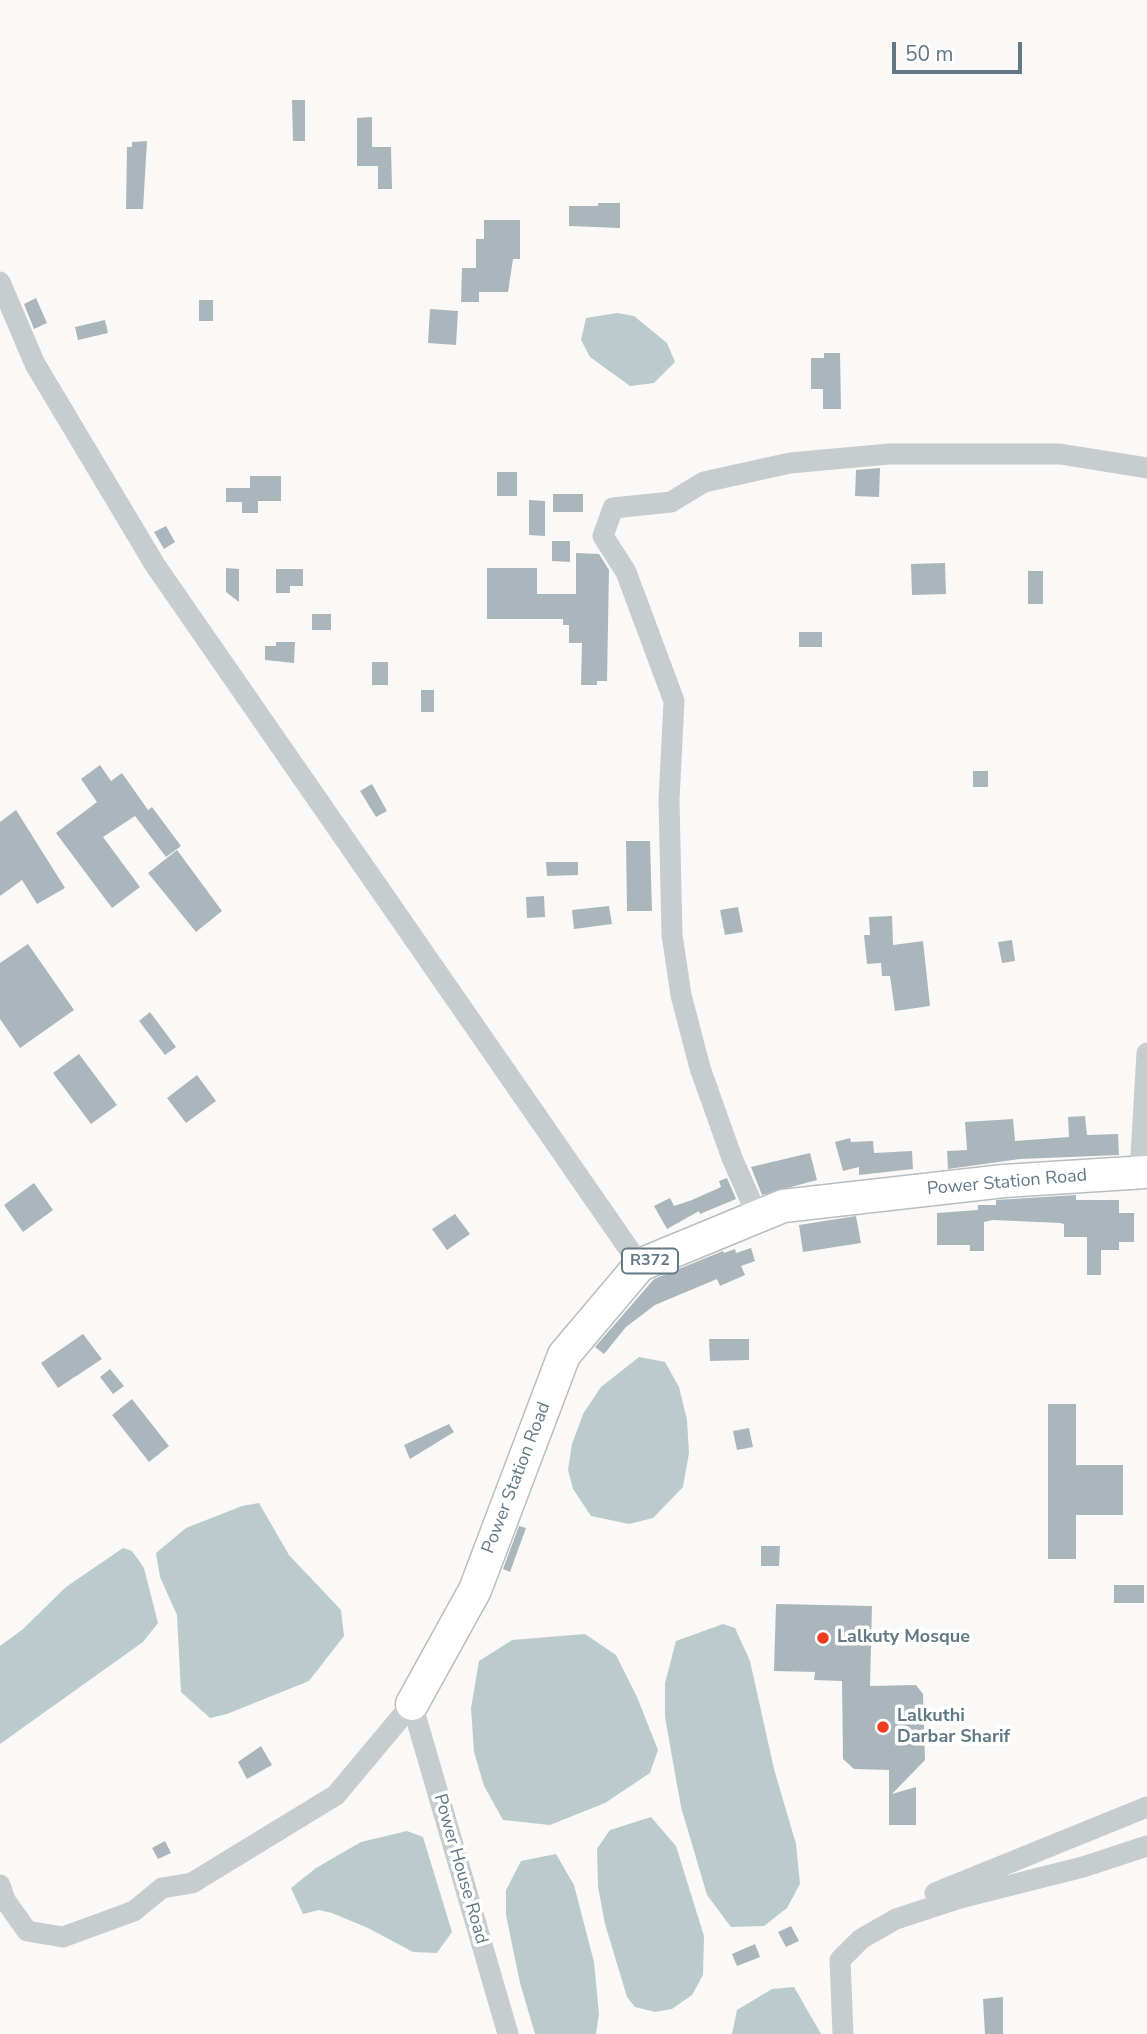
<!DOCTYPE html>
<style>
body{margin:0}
#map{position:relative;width:1147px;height:2034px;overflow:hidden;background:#faf9f7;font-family:"Nunito Sans",sans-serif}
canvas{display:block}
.scale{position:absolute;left:892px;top:42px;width:130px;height:32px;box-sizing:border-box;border:4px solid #627985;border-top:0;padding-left:9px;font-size:21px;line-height:24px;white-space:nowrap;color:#627985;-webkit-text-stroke:5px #fff;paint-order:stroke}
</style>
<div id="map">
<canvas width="1147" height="2034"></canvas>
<div class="scale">50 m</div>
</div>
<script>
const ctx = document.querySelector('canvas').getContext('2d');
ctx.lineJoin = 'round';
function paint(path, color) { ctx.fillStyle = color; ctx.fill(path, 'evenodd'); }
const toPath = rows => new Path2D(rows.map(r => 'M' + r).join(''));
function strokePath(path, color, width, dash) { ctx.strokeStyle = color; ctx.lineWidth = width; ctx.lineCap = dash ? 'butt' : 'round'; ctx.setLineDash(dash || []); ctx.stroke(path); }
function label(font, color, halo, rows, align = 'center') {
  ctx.font = font + ' "Nunito Sans",sans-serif'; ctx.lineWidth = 7; ctx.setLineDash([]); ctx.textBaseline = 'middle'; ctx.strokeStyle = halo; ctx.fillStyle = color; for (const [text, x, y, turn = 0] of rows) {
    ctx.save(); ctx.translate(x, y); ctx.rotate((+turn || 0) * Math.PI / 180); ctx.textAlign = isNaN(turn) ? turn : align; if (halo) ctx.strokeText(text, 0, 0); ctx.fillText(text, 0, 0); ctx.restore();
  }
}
paint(toPath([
 [617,313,634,316,667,343,675,362,654,383,630,386,590,357,581,340,586,318],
 [639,1357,665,1362,679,1387,687,1420,689,1453,683,1487,653,1518,629,1524,591,1516,573,1489,568,1470,572,1444,583,1414,601,1387],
 [259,1503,289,1555,341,1610,344,1636,309,1681,227,1714,210,1718,181,1692,177,1615,160,1577,156,1553,186,1528,242,1506],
 [123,1548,132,1551,144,1568,158,1623,143,1642,0,1744,0,1646,23,1629,66,1587],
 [723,1624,735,1628,750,1661,774,1769,796,1844,800,1884,787,1908,764,1926,731,1927,707,1895,681,1807,665,1717,665,1683,676,1641],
 [585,1634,616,1655,637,1697,658,1750,650,1773,605,1803,550,1825,503,1820,484,1786,474,1752,471,1708,479,1661,512,1640],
 [651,1817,676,1846,704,1936,703,1975,692,1995,672,2009,655,2012,635,2007,627,1997,605,1924,598,1887,597,1849,610,1830],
 [407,1831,423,1837,452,1932,437,1953,413,1952,368,1928,332,1913,319,1910,303,1914,291,1888,316,1868,361,1842],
 [556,1854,574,1885,594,1962,599,2014,596,2034,535,2034,520,1983,506,1915,506,1890,521,1861],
 [794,1987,821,2034,732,2034,737,2010,772,1989]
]), '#bbcbcd');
paint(toPath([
 [292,100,305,100,305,141,293,141],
 [372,117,372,147,391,147,392,189,378,189,378,166,357,166,357,118],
 [147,141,143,209,126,209,127,147,132,147,132,142],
 [598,203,620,203,620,228,569,226,569,206,598,206],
 [484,220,520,220,520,259,513,259,508,292,479,292,479,302,461,302,462,268,476,268,476,239,484,239],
 [36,298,47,323,34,329,24,304],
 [199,300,213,300,213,321,199,321],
 [430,309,458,311,456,345,428,343],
 [105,320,108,333,78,340,75,327],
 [824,353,840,353,841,409,823,409,823,389,811,389,811,358,824,358],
 [880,468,879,497,855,496,856,470],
 [497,472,517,472,517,496,497,496],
 [250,476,281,476,281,501,258,501,258,513,242,513,242,502,226,502,226,488,250,488],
 [553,494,583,494,583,512,553,512],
 [529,500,545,501,545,536,529,535],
 [166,526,175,542,164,549,154,532],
 [552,541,570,541,570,562,552,561],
 [576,553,599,554,609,570,607,681,597,681,597,685,581,685,582,643,569,643,569,625,563,625,563,619,487,619,487,568,537,568,537,594,576,594],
 [945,563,946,594,912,595,911,564],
 [226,568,239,569,239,602,226,592],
 [276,569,303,569,303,586,290,586,290,593,276,593],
 [1028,571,1043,571,1043,604,1028,604],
 [312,614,331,614,331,630,312,630],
 [799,632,822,632,822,647,799,647],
 [276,642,295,642,294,663,265,660,265,646,276,646],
 [372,662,388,662,388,685,372,685],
 [421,690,434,690,434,712,421,712],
 [100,765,111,781,122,773,148,810,152,807,181,846,166,857,135,816,103,837,140,887,112,908,56,833,97,802,81,779],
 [973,771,988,771,988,787,973,787],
 [372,784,387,811,376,817,360,791],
 [16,810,65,888,37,904,22,880,0,896,0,822],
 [626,841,650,841,652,911,627,911],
 [177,850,222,911,196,932,148,873],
 [546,862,578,862,578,875,547,876],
 [544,896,545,917,527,918,526,897],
 [609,906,612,924,574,929,572,910],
 [738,907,743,932,725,935,720,910],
 [892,916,893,945,923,941,930,1006,895,1011,890,976,882,976,881,963,867,964,864,935,870,935,869,917],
 [1012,940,1015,961,1002,963,998,942],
 [28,944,74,1010,20,1048,0,1019,0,963],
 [150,1012,176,1047,165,1055,139,1021],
 [79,1054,117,1105,91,1124,53,1073],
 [197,1075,216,1101,186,1123,167,1098],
 [1085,1116,1087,1135,1118,1134,1119,1155,1020,1159,948,1169,947,1151,967,1150,965,1122,1013,1119,1015,1141,1069,1137,1068,1117],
 [850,1138,851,1142,873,1141,874,1153,912,1151,913,1169,859,1175,859,1167,843,1171,835,1142],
 [810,1153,817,1180,762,1195,751,1167],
 [727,1178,736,1199,700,1214,699,1211,667,1229,654,1206,670,1198,674,1206,692,1200,721,1187,719,1181],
 [34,1183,53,1210,23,1232,4,1205],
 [1076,1195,1076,1200,1119,1200,1119,1213,1134,1213,1134,1242,1119,1242,1119,1250,1101,1250,1101,1275,1087,1275,1087,1237,1064,1237,1064,1224,1060,1223,993,1220,984,1222,984,1251,970,1251,970,1245,937,1245,937,1213,978,1210,978,1205,996,1205,996,1200],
 [455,1214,470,1234,447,1250,432,1229],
 [856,1216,861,1243,803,1252,799,1225],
 [751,1248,755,1261,741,1266,745,1275,720,1286,717,1279,655,1305,626,1327,604,1354,595,1347,654,1279,723,1251,724,1253,735,1249,736,1253],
 [83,1334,102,1359,58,1388,41,1363],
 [709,1339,749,1339,749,1360,710,1361],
 [110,1369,124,1386,113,1394,100,1377],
 [132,1399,169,1446,149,1462,112,1415],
 [1048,1404,1076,1404,1076,1465,1123,1465,1123,1515,1076,1515,1076,1559,1048,1559],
 [449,1424,454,1432,410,1459,404,1445],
 [749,1428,753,1447,737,1450,733,1431],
 [519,1526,526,1528,510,1572,503,1569],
 [761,1546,780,1546,779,1566,761,1566],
 [1114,1585,1144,1585,1144,1603,1114,1603],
 [776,1604,872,1606,870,1686,916,1685,923,1694,925,1760,892,1794,916,1787,916,1825,889,1825,889,1770,854,1769,843,1759,842,1681,814,1680,815,1672,774,1671],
 [261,1746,272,1765,247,1779,238,1762],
 [165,1841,171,1853,158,1859,152,1848],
 [791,1926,799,1941,786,1947,778,1932],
 [755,1944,760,1957,737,1966,732,1954],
 [1003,1997,1003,2034,985,2034,983,1999]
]), '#abb6bc');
const primary = toPath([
 [412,1704,475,1590,564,1355,640,1265,783,1206,1004,1181,1147,1172]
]);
strokePath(primary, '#b7bec1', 35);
strokePath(toPath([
 [0,282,35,364,155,565,640,1265],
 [1140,1172,1147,1053],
 [758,1217,732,1158,700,1068,681,995,672,935,669,800,674,701,626,572,603,536,613,508,671,502,704,482,790,463,889,454,1060,454,1147,468],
 [412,1704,508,2034],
 [0,1885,5,1900,27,1931,63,1937,134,1911,162,1888,192,1883,336,1795,412,1704],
 [935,1893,1147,1807],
 [843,2034,840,1960,861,1939,896,1919,960,1898,1083,1867,1147,1846]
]), '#c7cccf', 21);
strokePath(primary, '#fff', 32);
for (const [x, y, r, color] of [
 [823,1638,7,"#f13c20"],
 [883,1727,7,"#f13c20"]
]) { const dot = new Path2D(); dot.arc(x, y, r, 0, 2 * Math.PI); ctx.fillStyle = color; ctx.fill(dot); strokePath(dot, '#fff', 2.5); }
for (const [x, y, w] of [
 [650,1261,56]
]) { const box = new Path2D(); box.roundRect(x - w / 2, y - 12.5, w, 25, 5); ctx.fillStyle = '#fff'; ctx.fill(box); strokePath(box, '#627985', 2); }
label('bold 16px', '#627985', null, [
 ["R372",650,1261]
]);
label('18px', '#627985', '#fff', [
 ["Power Station Road",1007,1183,-5],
 ["Power Station Road",517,1478,-69],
 ["Power House Road",460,1869,74]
]);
label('bold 18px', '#627985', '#fff', [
 ["Lalkuty Mosque",837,1638],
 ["Lalkuthi",897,1717],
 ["Darbar Sharif",897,1738]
], 'left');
</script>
